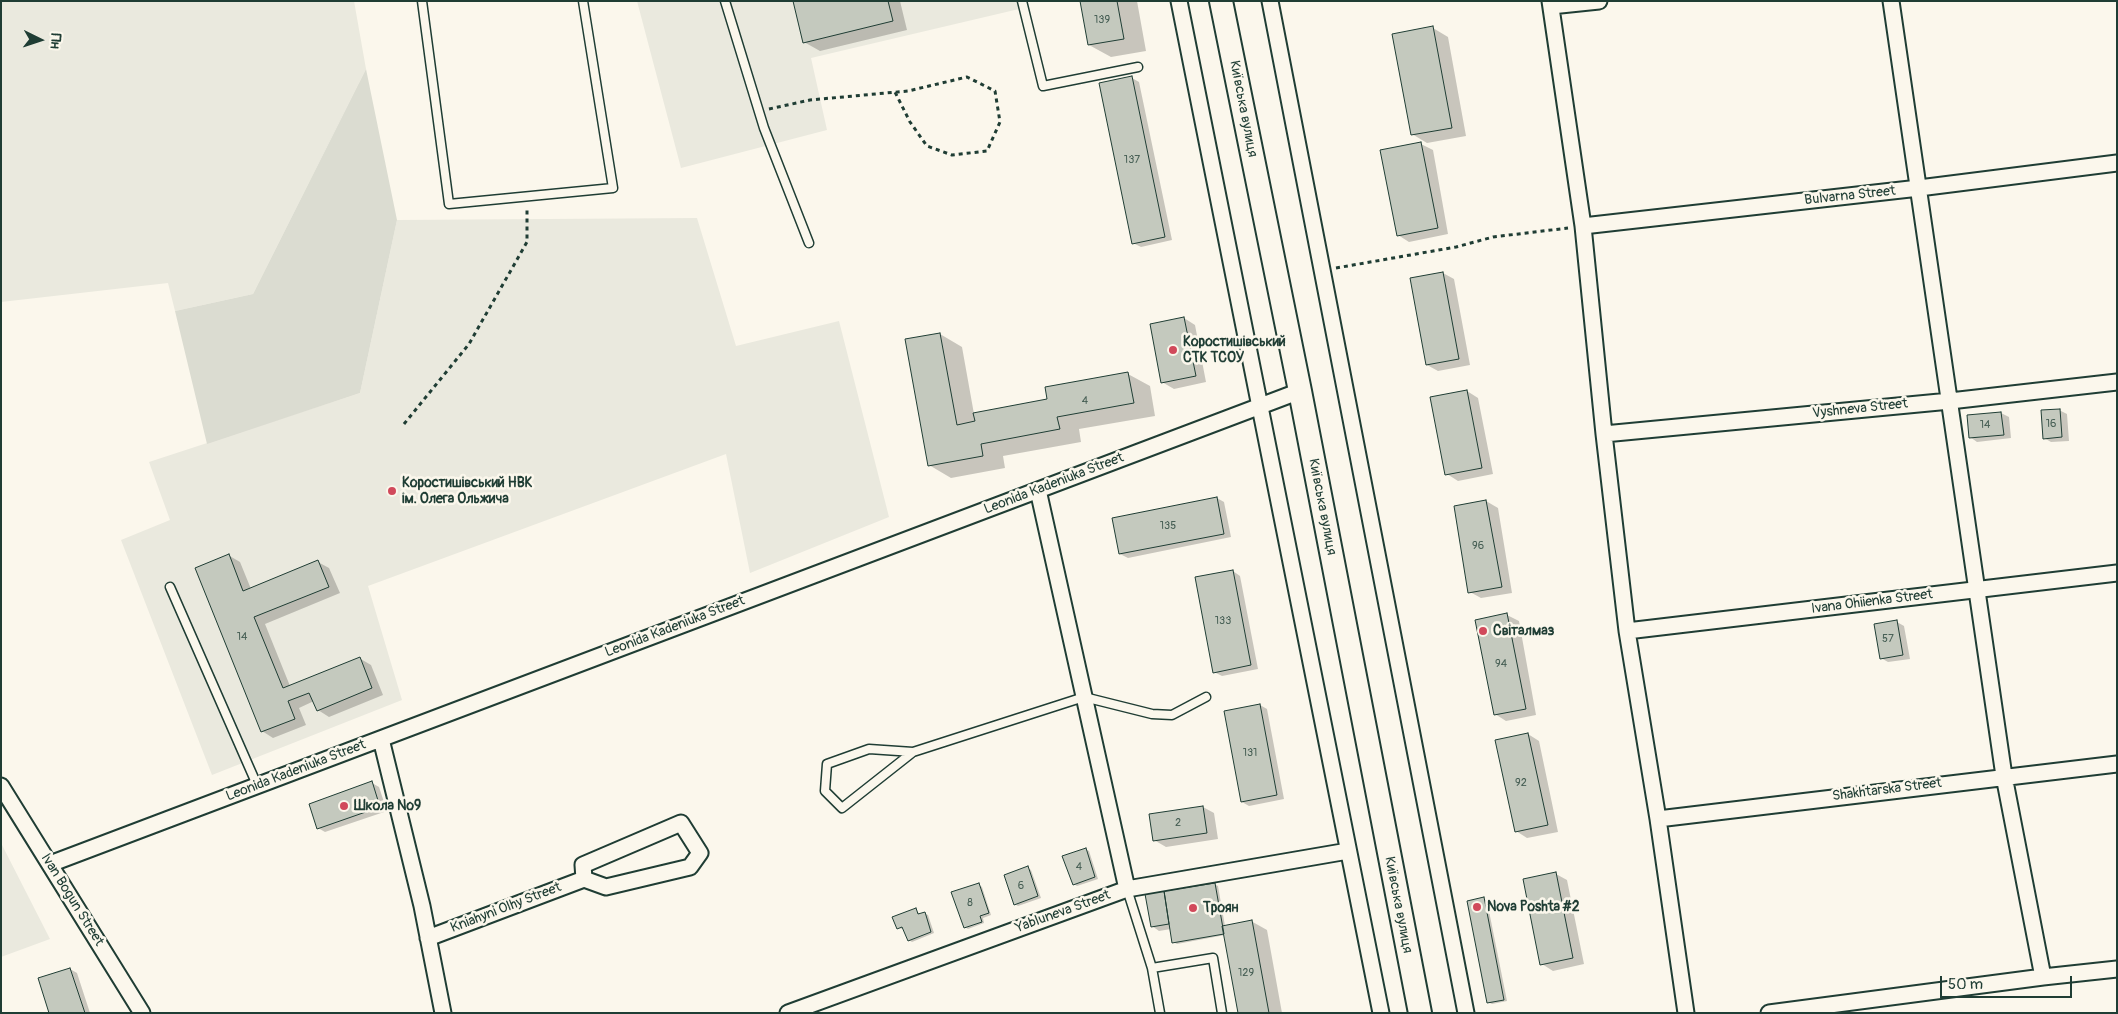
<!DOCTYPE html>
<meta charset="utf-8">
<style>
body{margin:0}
#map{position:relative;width:2118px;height:1014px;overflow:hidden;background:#fbf7ec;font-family:Pangolin,sans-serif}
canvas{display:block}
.frame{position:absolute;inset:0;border:2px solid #1f3d34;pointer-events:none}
.north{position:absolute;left:15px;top:15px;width:50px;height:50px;-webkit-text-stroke:4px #fbf7ec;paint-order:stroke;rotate:94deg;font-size:14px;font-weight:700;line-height:20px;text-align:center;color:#1f3d34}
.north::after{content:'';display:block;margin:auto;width:18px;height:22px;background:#1f3d34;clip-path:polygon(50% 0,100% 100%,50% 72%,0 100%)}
.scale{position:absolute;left:1940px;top:976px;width:132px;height:22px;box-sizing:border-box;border:2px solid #1f3d34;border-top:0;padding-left:6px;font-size:15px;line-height:18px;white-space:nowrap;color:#1f3d34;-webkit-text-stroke:4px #fbf7ec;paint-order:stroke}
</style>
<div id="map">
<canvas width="2118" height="1014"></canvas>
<div class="frame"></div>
<div class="north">Пн</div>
<div class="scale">50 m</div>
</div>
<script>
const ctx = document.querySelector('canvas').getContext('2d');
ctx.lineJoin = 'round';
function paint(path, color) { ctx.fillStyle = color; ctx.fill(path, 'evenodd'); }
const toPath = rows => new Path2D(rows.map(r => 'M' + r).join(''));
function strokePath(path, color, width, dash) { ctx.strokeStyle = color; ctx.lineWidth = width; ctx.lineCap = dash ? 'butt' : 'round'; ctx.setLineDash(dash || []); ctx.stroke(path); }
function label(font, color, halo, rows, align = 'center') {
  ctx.font = font + ' Pangolin,sans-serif'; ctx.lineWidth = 5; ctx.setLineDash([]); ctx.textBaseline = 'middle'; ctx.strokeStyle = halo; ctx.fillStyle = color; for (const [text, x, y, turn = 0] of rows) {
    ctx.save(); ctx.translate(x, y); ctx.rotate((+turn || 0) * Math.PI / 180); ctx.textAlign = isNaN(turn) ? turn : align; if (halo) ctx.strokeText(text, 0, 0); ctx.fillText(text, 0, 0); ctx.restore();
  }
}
paint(toPath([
 [1,1,354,1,366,69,253,294,175,311,168,283,1,302],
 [637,1,1017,1,1019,9,811,58,827,130,681,168],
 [697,218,736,346,839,321,889,517,750,573,726,454,368,586,402,700,212,775,121,540,170,520,149,462,360,393,397,220],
 [1,843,50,939,1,957]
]), '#eae9de');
paint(toPath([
 [366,69,397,220,360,393,207,444,175,311,253,294]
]), '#dbdcd1');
paint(toPath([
 [794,1,900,1,907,30,820,51,804,42],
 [1081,1,1137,1,1146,51,1111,57,1089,45],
 [1433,28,1448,37,1466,136,1427,143,1412,134],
 [1132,78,1139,82,1172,240,1141,247,1133,243],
 [1421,144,1433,150,1448,234,1409,242,1398,235],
 [1443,273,1454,279,1470,365,1438,371,1427,365],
 [1184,318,1195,325,1206,382,1174,389,1162,382],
 [940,334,962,347,974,414,1049,400,1128,374,1150,386,1155,416,1079,429,1081,442,1003,456,1005,468,951,478,929,465],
 [1467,391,1478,398,1493,474,1458,481,1447,474],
 [2059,410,2067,414,2069,441,2051,442,2044,438],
 [2001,413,2009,417,2011,438,1977,442,1970,437,1968,416],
 [1217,498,1224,502,1231,537,1128,558,1120,554],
 [1486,501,1498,508,1512,593,1481,598,1470,592,1455,507],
 [228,555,240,562,251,589,318,562,329,568,340,593,265,624,290,686,359,658,371,665,383,695,329,717,318,710,314,701,299,708,306,725,273,738,262,731],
 [1233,571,1240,576,1258,669,1222,676,1214,672],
 [1507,615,1519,621,1536,715,1506,721,1495,714],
 [1897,622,1904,626,1910,659,1888,662,1881,658],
 [1260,705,1267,709,1284,799,1249,806,1242,802],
 [1528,734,1539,741,1558,832,1527,838,1516,831],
 [372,783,379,787,387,811,325,832,318,828],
 [1203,807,1214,813,1218,839,1166,847,1154,840],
 [1085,849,1089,851,1098,879,1077,886,1074,884],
 [1028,868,1031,870,1041,898,1018,906,1015,904],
 [1556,874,1567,880,1584,964,1553,971,1542,964],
 [1214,884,1218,886,1225,926,1251,921,1267,930,1282,1013,1239,1013,1225,935,1177,944,1173,942,1171,929,1159,931,1152,926,1147,895],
 [979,885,982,887,991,915,983,918,984,923,968,929,965,927],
 [1484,899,1487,901,1507,1001,1492,1004,1488,1002],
 [916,909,920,915,924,913,928,915,934,933,912,942,909,940,903,929,898,928],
 [70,969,77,973,90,1013,51,1013]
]), '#0003');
const building = toPath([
 [793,1,888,1,893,21,803,43,793,1],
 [1080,1,1117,1,1124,39,1088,45,1080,1],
 [1433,26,1452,128,1411,135,1392,34,1433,26],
 [1132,76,1165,237,1132,244,1099,83,1132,76],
 [1421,142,1438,228,1397,236,1380,150,1421,142],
 [1443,272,1459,359,1426,365,1410,278,1443,272],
 [1184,317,1196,376,1161,383,1150,324,1184,317],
 [940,333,957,425,975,421,973,413,1047,399,1045,387,1128,372,1134,403,1057,417,1060,429,981,444,983,456,928,466,905,339,940,333],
 [1467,390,1482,468,1445,475,1430,397,1467,390],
 [2060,409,2062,437,2043,439,2041,410,2060,409],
 [2001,412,2004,435,1969,438,1967,415,2001,412],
 [1217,497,1224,534,1119,554,1112,518,1217,497],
 [1486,500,1502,587,1468,593,1454,506,1486,500],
 [229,554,243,591,318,560,329,587,254,617,283,688,360,657,372,688,317,711,309,693,288,701,295,719,261,732,195,568,229,554],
 [1233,570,1251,665,1213,673,1195,577,1233,570],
 [1507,613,1526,709,1494,715,1475,620,1507,613],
 [1897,620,1903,655,1880,659,1874,624,1897,620],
 [1260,704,1277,795,1241,802,1224,711,1260,704],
 [1528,733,1548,825,1515,832,1495,740,1528,733],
 [372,781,380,807,317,829,309,804,372,781],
 [1203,806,1207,833,1153,841,1149,814,1203,806],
 [1086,848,1095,877,1073,885,1062,856,1086,848],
 [1028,866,1038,896,1014,905,1004,875,1028,866],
 [1556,872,1573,958,1540,965,1523,879,1556,872],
 [979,883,989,913,980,916,982,922,964,928,951,892,979,883],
 [1215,883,1224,934,1172,943,1164,891,1215,883],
 [1164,891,1169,924,1151,927,1145,894,1164,891],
 [1484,897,1504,1000,1487,1003,1467,901,1484,897],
 [916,908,918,914,925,912,931,932,908,941,902,927,897,929,892,917,916,908],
 [1252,920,1269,1013,1238,1013,1222,926,1252,920],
 [70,968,85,1013,49,1013,38,978,70,968]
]);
paint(building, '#c4c9be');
strokePath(building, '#1f3d34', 1);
const lane = toPath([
 [422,1,449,204,613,188,583,1],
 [725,1,764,128,809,243],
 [1022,1,1043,86,1138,67],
 [170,587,257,785],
 [913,752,869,749,827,764,825,791,842,808,913,752,1084,697,1152,714,1172,715,1206,697],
 [1127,889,1152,968,1160,1013],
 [1152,968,1213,958,1222,1013]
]);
const street = toPath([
 [1179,1,1381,1013],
 [1270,1,1466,1013],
 [1550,1,1583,226,1604,434,1627,631,1658,819,1686,1013],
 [1891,1,2004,776,2043,977],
 [1551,6,1599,1],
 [1583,226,1919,188,2117,163],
 [1604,434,1950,401,2117,382],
 [1038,490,1127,889],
 [1627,631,2117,573],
 [381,739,422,906,443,1013],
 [1,786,142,1013],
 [1658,819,2117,764],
 [50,864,1300,391],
 [428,938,584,879,606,887,690,867,700,853,681,823,583,865,584,879],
 [788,1013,1127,889,1348,851],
 [1769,1013,2043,977,2117,969]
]);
const secondary = toPath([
 [1221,1,1300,391,1420,1013]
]);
strokePath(lane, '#1f3d34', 11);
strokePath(street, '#1f3d34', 19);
strokePath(secondary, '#1f3d34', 26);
strokePath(toPath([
 [769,109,810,100,908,91,967,77,995,91,1000,122,987,151,952,155,927,146,910,122,895,92],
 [1336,268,1456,247,1493,237,1568,228],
 [404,424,469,344,527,242,527,207]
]), '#1f3d34', 3, [4, 4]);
strokePath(lane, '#fbf7ec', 8);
strokePath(street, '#fbf7ec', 15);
strokePath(secondary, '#fbf7ec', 22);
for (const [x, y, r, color] of [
 [1173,350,5,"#d1495b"],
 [392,491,5,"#d1495b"],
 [1483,631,5,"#d1495b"],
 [344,806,5,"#d1495b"],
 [1477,907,5,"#d1495b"],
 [1193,908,5,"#d1495b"]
]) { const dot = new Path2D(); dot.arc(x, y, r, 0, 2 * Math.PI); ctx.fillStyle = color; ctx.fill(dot); strokePath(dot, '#fbf7ec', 2); }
label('11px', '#486056', null, [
 ["139",1102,20],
 ["137",1132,160],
 ["4",1085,401],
 ["16",2051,424],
 ["14",1985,425],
 ["135",1168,526],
 ["96",1478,546],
 ["133",1223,621],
 ["14",242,637],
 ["57",1888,639],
 ["94",1501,664],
 ["131",1250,753],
 ["92",1521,783],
 ["2",1178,823],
 ["4",1079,867],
 ["6",1021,886],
 ["8",970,903],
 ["129",1246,973]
]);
label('14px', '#1f3d34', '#fbf7ec', [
 ["Київська вулиця",1243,109,79],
 ["Bulvarna Street",1850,196,-6],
 ["Vyshneva Street",1860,409,-6],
 ["Leonida Kadeniuka Street",1054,484,-21],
 ["Київська вулиця",1322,507,79],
 ["Ivana Ohiienka Street",1872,602,-7],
 ["Leonida Kadeniuka Street",675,627,-21],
 ["Leonida Kadeniuka Street",296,771,-21],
 ["Shakhtarska Street",1887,790,-7],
 ["Ivan Bogun Street",72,900,58],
 ["Київська вулиця",1398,905,79],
 ["Kniahyni Olhy Street",506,908,-21],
 ["Yabluneva Street",1063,912,-20]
]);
label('bold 14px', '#1f3d34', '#fbf7ec', [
 ["Коростишівський",1183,342],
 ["СТК ТСОУ",1183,358],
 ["Коростишівський НВК",402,483],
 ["ім. Олега Ольжича",402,499],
 ["Світалмаз",1493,631],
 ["Школа №9",354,806],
 ["Nova Poshta #2",1487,907],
 ["Троян",1203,908]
], 'left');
</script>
